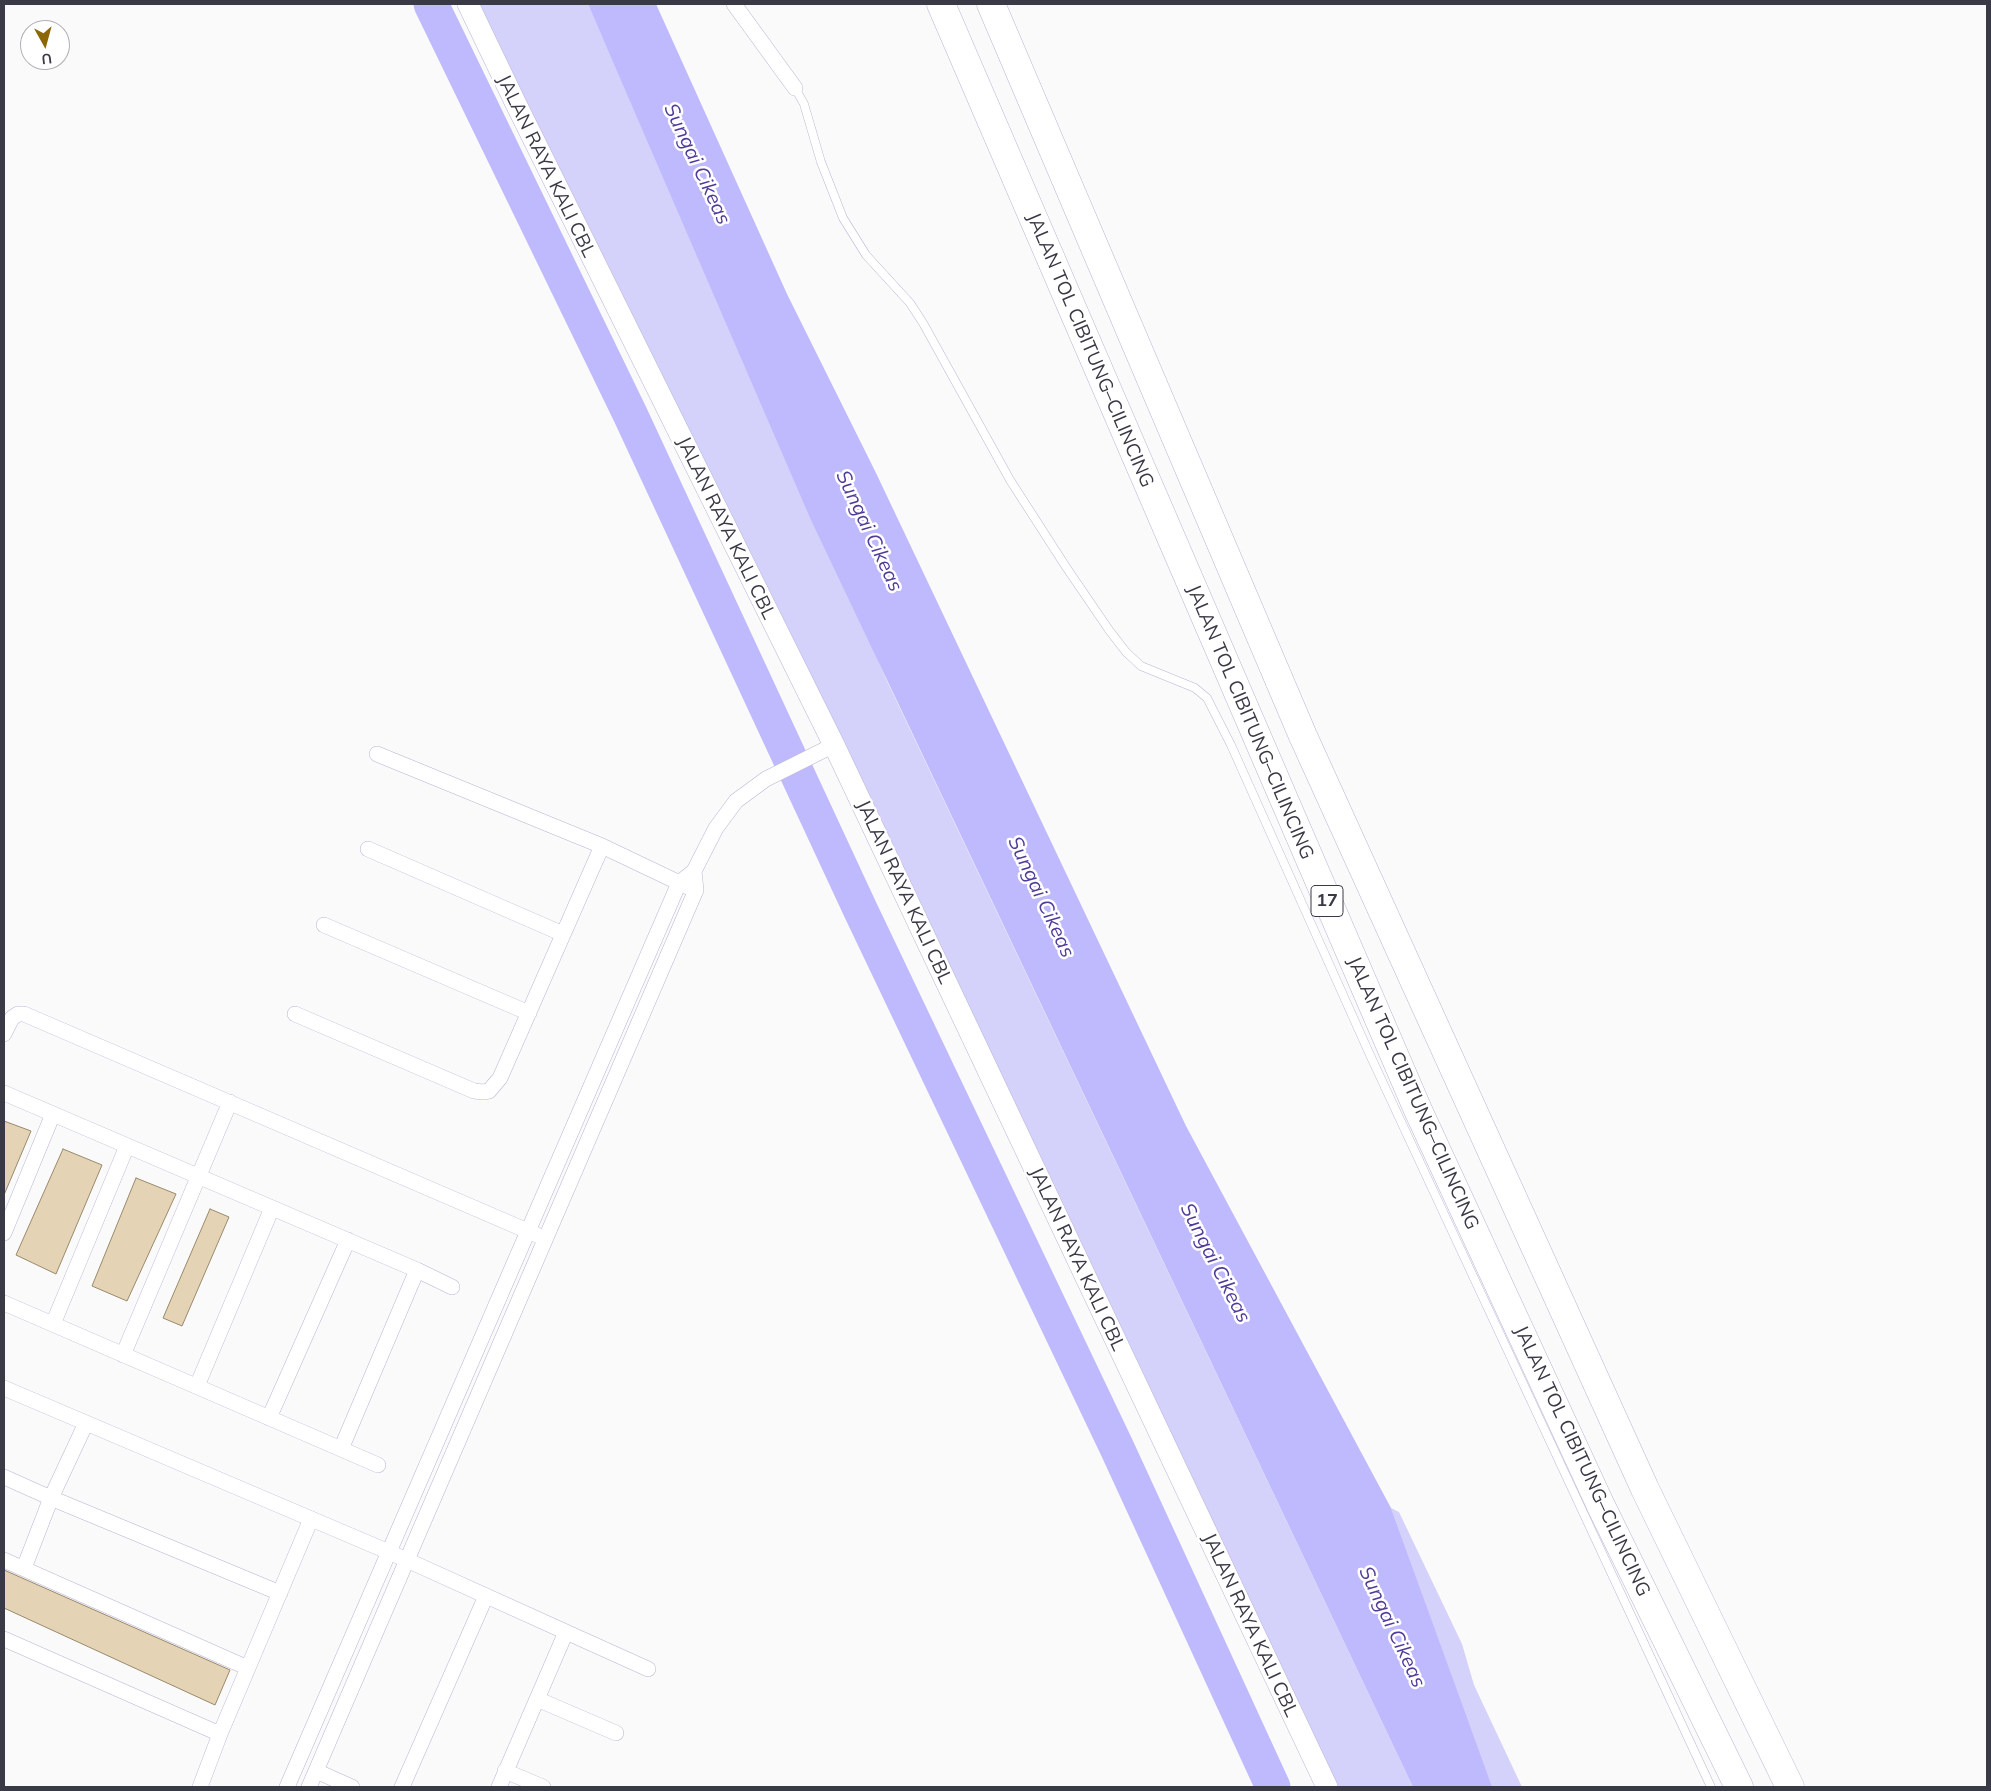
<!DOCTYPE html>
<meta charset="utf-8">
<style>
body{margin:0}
#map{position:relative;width:1991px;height:1791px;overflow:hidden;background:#fafafa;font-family:Mulish,sans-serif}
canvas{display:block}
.frame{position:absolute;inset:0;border:5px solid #3a3946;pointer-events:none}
.north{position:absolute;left:20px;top:20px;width:50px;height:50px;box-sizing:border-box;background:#fff;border:1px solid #b0b0b5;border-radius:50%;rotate:173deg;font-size:14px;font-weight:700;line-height:20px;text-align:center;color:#3a3946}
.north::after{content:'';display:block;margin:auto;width:18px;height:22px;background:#8b6707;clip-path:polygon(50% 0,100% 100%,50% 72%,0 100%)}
</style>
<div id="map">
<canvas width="1991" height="1791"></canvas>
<div class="frame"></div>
<div class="north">U</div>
</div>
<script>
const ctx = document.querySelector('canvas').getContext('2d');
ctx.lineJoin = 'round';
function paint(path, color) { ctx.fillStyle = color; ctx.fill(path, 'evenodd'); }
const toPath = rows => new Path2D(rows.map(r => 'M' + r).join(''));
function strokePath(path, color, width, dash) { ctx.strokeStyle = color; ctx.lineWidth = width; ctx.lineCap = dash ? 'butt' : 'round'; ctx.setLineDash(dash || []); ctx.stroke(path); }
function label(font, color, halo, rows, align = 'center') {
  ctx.font = font + ' Mulish,sans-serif'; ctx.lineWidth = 5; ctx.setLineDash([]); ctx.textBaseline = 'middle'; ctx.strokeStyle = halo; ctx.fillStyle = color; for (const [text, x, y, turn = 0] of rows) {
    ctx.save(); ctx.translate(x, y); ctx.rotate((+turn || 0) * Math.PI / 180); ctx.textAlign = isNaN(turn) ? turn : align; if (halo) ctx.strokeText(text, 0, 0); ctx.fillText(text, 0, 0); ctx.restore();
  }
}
paint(toPath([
 [470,4,588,4,887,681,1413,1787,1327,1787],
 [1391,1508,1399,1512,1462,1644,1474,1685,1522,1787,1492,1787,1490,1784]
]), '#d4d1fb');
paint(toPath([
 [588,4,656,4,787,294,876,473,1186,1126,1391,1508,1492,1787,1413,1787,811,520]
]), '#bfb9fd');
strokePath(toPath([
 [431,4,630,414,860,909,1117,1448,1273,1787]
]), '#bfb9fd', 35);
const building = toPath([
 [4,1121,31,1131,4,1195,4,1121],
 [63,1149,102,1165,56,1274,16,1255,63,1149],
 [136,1178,176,1194,127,1301,92,1286,136,1178],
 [210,1209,229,1217,182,1326,163,1318,210,1209],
 [4,1570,230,1670,215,1705,4,1608,4,1570]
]);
paint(building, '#e4d4b5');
strokePath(building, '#99896c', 1);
const service = toPath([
 [795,88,804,104,821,162,843,218,866,255,910,303,923,323,1010,480,1066,567,1109,630,1126,652,1141,666,1195,688,1207,698,1231,745,1370,1055,1711,1787]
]);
const minor = toPath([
 [734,4,795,88],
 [377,754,602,846,688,887],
 [368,849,563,934],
 [694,871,716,828,736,801,766,779,834,745],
 [324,925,529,1013],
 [295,1014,474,1091,483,1092,489,1091,500,1078,602,846],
 [4,1034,12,1018,18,1014,24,1014,537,1235],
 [4,1093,417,1270,452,1287],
 [4,1233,53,1114],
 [4,1303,378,1465],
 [53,1324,127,1146],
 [123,1355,230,1102],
 [197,1386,272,1208],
 [4,1388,389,1552,566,1632,499,1787],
 [269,1418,348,1240],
 [341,1449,417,1270],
 [4,1477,51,1498,280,1593],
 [4,1560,248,1668],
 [24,1568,51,1498,86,1423],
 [566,1632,648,1669],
 [4,1639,220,1734],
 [537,1699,616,1733],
 [316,1771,352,1787],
 [505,1771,543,1787],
 [200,1787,220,1734,311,1519],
 [287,1787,679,883,694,871,696,890,309,1787],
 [402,1787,486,1596]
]);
const secondary = toPath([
 [468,4,516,104,834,745,1327,1787]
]);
const motorway = toPath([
 [941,4,1418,1110,1601,1506,1739,1787],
 [991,4,1303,736,1645,1489,1790,1787]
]);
strokePath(service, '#b8b6d6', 9);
strokePath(minor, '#b8b6d6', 16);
strokePath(secondary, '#b8b6d6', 22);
strokePath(motorway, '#b8b6d6', 29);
strokePath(service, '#fff', 8);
strokePath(minor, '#fff', 15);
strokePath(secondary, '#fff', 21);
strokePath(motorway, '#fff', 28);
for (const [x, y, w] of [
 [1327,901,32]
]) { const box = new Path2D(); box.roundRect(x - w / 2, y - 15.5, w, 31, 4); ctx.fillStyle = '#fff'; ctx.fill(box); strokePath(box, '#3a3946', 1); }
label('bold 18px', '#3a3946', null, [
 ["17",1327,901]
]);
label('19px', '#3a3946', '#fff', [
 ["JALAN RAYA KALI CBL",546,166,64],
 ["JALAN TOL CIBITUNG–CILINCING",1090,350,67],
 ["JALAN RAYA KALI CBL",726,528,64],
 ["JALAN TOL CIBITUNG–CILINCING",1250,722,67],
 ["JALAN RAYA KALI CBL",904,892,65],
 ["JALAN TOL CIBITUNG–CILINCING",1413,1093,66],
 ["JALAN RAYA KALI CBL",1077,1259,65],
 ["JALAN TOL CIBITUNG–CILINCING",1582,1461,65],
 ["JALAN RAYA KALI CBL",1250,1625,65]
]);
label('italic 20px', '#503b9a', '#fff', [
 ["Sungai Cikeas",697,164,65],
 ["Sungai Cikeas",869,531,65],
 ["Sungai Cikeas",1041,897,65],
 ["Sungai Cikeas",1215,1263,63],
 ["Sungai Cikeas",1392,1627,65]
]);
</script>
